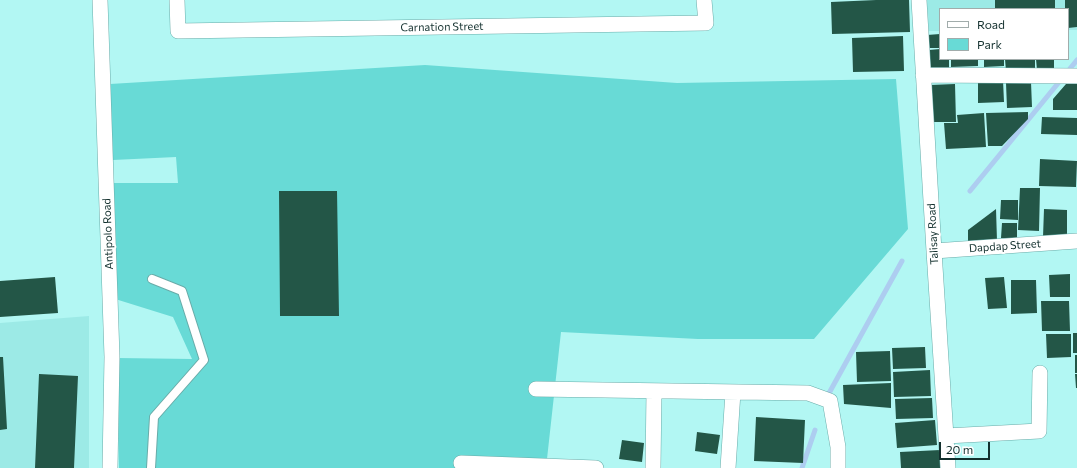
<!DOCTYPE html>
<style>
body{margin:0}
#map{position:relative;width:1077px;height:468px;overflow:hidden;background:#b2f7f3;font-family:Commissioner,sans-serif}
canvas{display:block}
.legend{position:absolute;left:939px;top:8px;width:130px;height:52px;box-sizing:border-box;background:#fff;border:1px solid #a1acab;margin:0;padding:5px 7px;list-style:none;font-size:12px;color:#13302e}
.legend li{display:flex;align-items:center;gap:8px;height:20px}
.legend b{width:20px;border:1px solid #a1acab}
.scale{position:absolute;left:939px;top:442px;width:51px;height:18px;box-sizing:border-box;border:2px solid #13302e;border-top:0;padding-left:5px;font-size:12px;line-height:14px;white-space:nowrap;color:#13302e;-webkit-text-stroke:3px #fff;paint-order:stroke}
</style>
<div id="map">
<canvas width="1077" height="468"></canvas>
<ul class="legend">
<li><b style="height:5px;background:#fff"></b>Road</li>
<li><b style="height:11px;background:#68dad6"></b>Park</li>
</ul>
<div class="scale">20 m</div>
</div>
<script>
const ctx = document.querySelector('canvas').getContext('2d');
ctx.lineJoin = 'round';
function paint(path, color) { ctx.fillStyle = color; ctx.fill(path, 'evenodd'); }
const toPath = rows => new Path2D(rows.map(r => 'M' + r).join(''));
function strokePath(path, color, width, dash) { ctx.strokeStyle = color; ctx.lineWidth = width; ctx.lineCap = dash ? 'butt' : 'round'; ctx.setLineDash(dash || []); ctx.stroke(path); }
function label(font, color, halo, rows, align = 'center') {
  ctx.font = font + ' Commissioner,sans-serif'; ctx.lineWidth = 4; ctx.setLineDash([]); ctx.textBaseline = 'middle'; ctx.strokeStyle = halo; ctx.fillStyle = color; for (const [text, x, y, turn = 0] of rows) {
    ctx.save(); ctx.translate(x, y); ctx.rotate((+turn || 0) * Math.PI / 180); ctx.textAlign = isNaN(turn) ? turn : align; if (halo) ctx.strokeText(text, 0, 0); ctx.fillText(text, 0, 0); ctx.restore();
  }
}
paint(toPath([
 [927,0,1077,0,1077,30,1068,30,1068,9,940,9,940,31,929,31],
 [89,316,89,468,0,468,0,323]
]), '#9ceae6');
paint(toPath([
 [425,65,677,83,896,79,908,229,814,339,698,339,561,332,546,468,119,468,117,358,192,359,173,317,112,298,113,183,178,183,176,157,113,160,110,84]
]), '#68dad6');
strokePath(toPath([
 [970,191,1077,60],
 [828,395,902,261],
 [802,468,815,430]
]), '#adcdf0', 5);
paint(toPath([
 [876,0,909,0,910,32,832,34,831,2],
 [995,0,1055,0,1055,9,995,9],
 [1065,0,1077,0,1077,27,1068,28,1068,9,1065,9],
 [940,34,940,48,928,48,927,35],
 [903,36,904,71,853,72,852,38],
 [940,49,940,59,949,59,949,73,930,73,929,50],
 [951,59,978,59,978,66,951,67],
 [984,59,1004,59,1004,66,984,67],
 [1005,59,1035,59,1035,70,1006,71],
 [1036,59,1054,59,1054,69,1037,70],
 [1003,80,1004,102,978,103,978,81],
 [1031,82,1032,107,1007,108,1006,83],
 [955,84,956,122,931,122,930,85],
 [1066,84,1077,84,1077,110,1053,110,1053,99],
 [1028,112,1028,119,1002,146,988,146,986,113],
 [984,113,986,147,946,149,944,123,958,123,957,115],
 [1042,117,1077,118,1077,135,1041,134],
 [1040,159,1077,161,1076,187,1039,186],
 [1020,188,1040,188,1039,231,1018,230],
 [279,191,337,191,339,316,280,316],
 [1001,200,1018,200,1018,220,1000,219],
 [996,209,997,241,968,242,968,230],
 [1044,209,1067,210,1067,238,1043,237],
 [1002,223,1017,223,1017,239,1001,238],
 [1070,274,1070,297,1050,297,1049,275],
 [55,277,58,313,0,317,0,281],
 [1004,277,1007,308,988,309,985,278],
 [1011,280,1036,280,1037,313,1011,314],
 [1041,301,1069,301,1070,331,1042,331],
 [1073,333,1077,333,1077,353,1073,353],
 [1046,334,1071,334,1071,357,1047,358],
 [925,347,926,368,893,369,892,348],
 [890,351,891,381,857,382,856,352],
 [1075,355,1077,355,1077,373,1075,373],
 [0,357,3,357,7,429,0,430],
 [930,370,931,396,894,397,893,372],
 [39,374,78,376,74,468,35,468],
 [1075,374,1077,374,1077,388,1076,388],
 [891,383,891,408,844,404,843,385],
 [932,398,933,418,896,419,895,399],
 [756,417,805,420,803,463,754,461],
 [935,420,937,445,897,448,895,423],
 [697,432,720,435,717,454,695,451],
 [622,440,644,443,642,462,619,459],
 [940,450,941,468,901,468,900,452]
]), '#235647');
const service = toPath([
 [151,468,154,417,204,360,182,291,152,279]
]);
const minor = toPath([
 [100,0,112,357,110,468],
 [177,0,178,31,706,23,704,0],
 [919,0,934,251,948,468],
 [923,75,1077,76],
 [934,251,1077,241],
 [536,389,808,393,830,401,838,447,838,468],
 [946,436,1039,431,1040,373],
 [461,463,596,468],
 [653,468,654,391],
 [728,468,733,392]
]);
strokePath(service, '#69aca9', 10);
strokePath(minor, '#69aca9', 16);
strokePath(service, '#fff', 8);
strokePath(minor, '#fff', 15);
label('11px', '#13302e', '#fff', [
 ["Carnation Street",442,27,-1],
 ["Antipolo Road",108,234,-92],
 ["Talisay Road",933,234,-93],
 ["Dapdap Street",1005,246,-4]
]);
</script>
